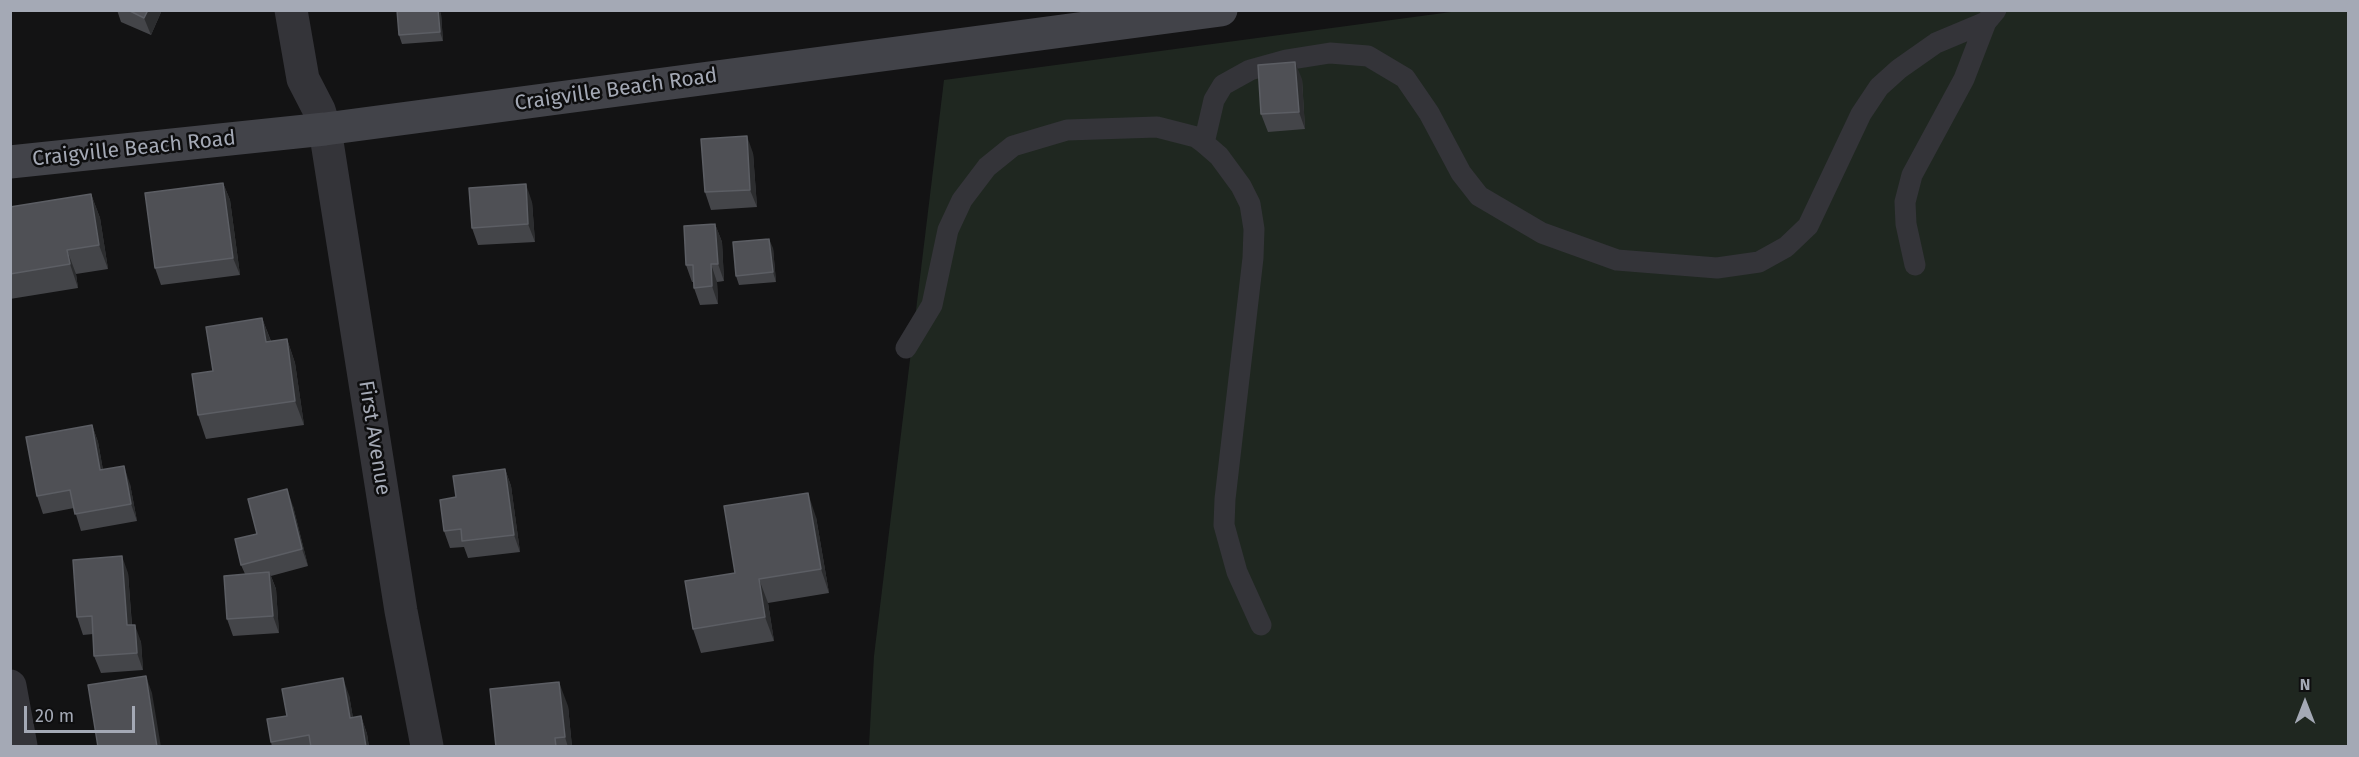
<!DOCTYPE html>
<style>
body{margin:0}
#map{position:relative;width:2359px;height:757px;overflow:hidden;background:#131314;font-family:"Fira Sans",sans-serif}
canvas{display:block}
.frame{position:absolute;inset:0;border:12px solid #a4a9b5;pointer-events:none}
.north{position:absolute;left:2275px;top:673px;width:60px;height:60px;-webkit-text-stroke:4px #0e0e0f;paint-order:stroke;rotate:0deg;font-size:16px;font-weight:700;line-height:24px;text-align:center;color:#a4a9b5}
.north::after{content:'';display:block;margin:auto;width:21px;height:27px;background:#a4a9b5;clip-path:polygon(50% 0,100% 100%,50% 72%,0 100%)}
.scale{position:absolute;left:24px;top:706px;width:111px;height:27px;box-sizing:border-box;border:3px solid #a4a9b5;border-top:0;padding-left:8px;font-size:18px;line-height:21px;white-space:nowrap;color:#a4a9b5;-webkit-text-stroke:4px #0e0e0f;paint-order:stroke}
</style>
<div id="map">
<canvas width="2359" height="757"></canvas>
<div class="frame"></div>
<div class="north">N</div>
<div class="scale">20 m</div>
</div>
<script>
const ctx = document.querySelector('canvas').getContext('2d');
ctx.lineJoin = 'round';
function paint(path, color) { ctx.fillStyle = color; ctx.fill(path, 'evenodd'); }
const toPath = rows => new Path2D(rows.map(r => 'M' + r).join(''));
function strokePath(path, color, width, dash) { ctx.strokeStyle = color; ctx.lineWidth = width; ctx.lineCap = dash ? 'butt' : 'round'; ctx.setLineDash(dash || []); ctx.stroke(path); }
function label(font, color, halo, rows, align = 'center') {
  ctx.font = font + ' "Fira Sans",sans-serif'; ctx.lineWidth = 5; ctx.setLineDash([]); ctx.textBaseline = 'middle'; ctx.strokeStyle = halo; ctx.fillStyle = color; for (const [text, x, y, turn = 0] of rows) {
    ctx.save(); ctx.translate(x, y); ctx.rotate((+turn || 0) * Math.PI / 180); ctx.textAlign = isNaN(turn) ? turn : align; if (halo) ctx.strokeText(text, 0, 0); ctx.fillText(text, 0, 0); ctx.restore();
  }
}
paint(toPath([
 [1466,10,2348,11,2348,746,869,746,874,656,944,80]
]), '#1f2720');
strokePath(toPath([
 [1204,143,1214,100,1223,85,1250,70,1286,60,1330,53,1368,56,1405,78,1429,113,1461,173,1479,196,1542,233,1617,260,1717,268,1759,262,1786,247,1808,226,1861,114,1879,87,1899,69,1936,43,1986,22],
 [1915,265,1906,224,1905,202,1912,175,1964,79,1986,22,1996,10],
 [906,348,932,305,948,230,962,200,987,167,1013,146,1067,130,1157,127,1196,137,1204,143,1219,156,1241,186,1250,204,1254,229,1253,258,1225,499,1224,525,1237,572,1261,625]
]), '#343439', 21);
strokePath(toPath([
 [291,10,303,79,319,110,325,129,401,611,427,746],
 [10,686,21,746]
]), '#343439', 33);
strokePath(toPath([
 [10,162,325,129,1221,10]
]), '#424349', 33);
paint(toPath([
 [117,10,162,10,151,35,121,22],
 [438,10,439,10,441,14,443,41,402,44,399,35],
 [1302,79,1305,129,1268,132,1261,114],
 [753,153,757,207,711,210,705,192],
 [223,183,230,200,240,275,161,285,155,268],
 [91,194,100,218,108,269,76,274,78,288,10,299,10,207],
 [532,202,535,242,478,245,472,228],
 [715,224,722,242,724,281,717,282,718,304,700,305,694,288,694,282,692,282,686,265],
 [773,248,776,282,739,285,736,276],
 [262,318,271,341,287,339,295,363,304,425,206,439,198,415,213,371],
 [92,425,98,442,103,470,130,484,137,521,81,531,74,508,43,514,37,496],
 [505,469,511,486,520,552,468,558,464,547,450,548,444,531,456,497],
 [293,506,308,566,271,576,276,589,279,633,233,636,227,619,245,574,241,565,257,534],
 [816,517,829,593,768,603,774,641,701,653,693,629,735,573],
 [128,573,132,625,141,642,143,670,101,673,94,656,93,634,83,635,77,617],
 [349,695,353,718,361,716,367,734,369,747,272,747,271,742,287,716],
 [568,706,572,747,496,747]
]), '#444549');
paint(toPath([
 [148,10,162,10,151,35,144,18],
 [438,10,439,10,441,14,443,41,440,32],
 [1295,62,1302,79,1305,129,1299,112],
 [747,136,753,153,757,207,750,190],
 [223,183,230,200,240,275,233,258],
 [526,184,532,202,535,242,528,224],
 [91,194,100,218,108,269,99,245],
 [715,224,722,242,724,281,718,264],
 [769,239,773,248,776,282,773,272],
 [67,250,76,274,78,288,70,264],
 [711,264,717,282,718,304,712,286],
 [262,318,271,342,266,342],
 [287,339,295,363,304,425,295,401],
 [92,425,98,442,106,487,100,470],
 [124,466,130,484,137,521,131,504],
 [505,469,511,486,520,552,514,535],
 [287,489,293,506,308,566,302,549],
 [808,493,816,517,829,593,821,569],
 [122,556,128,573,133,643,127,625],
 [269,572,276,589,279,633,273,616],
 [759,579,768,603,774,641,765,617],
 [135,625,141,642,143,670,137,653],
 [146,676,152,693,161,747,157,747],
 [343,678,349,695,356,735,350,718],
 [559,682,568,706,572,747,568,747,565,737],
 [361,716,367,734,369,747,366,747]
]), '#2c2d2f');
const building = toPath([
 [128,10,148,10,144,18,128,10],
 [397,10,438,10,440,32,399,35,397,10],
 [1295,62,1299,112,1261,114,1258,65,1295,62],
 [747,136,750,190,705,192,701,139,747,136],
 [223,183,233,258,155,268,145,193,223,183],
 [526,184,528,224,472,228,469,188,526,184],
 [91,194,99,245,67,250,70,264,10,274,10,207,91,194],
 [715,224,718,264,711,264,712,286,694,288,693,265,686,265,684,226,715,224],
 [769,239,773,272,736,276,733,242,769,239],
 [262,318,266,342,287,339,295,401,198,415,192,374,213,371,206,327,262,318],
 [92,425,100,470,124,466,131,504,75,514,70,490,37,496,26,437,92,425],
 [505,469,514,535,462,541,461,529,444,531,440,500,456,497,453,476,505,469],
 [287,489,302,549,241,565,235,539,257,534,248,499,287,489],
 [808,493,821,569,759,579,765,617,693,629,685,581,735,573,724,506,808,493],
 [122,556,127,625,135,625,137,653,94,656,92,616,77,617,73,560,122,556],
 [269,572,273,616,227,619,224,576,269,572],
 [146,676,157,747,98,747,88,685,146,676],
 [343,678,350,718,361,716,366,747,311,747,309,735,271,742,267,719,287,716,282,689,343,678],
 [559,682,565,737,555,738,556,747,496,747,490,689,559,682]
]);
paint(building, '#4f5055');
strokePath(building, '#5c5e64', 1.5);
label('21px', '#a4a9b5', '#0e0e0f', [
 ["Craigville Beach Road",616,90,-8],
 ["Craigville Beach Road",134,149,-6],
 ["First Avenue",374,438,81]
]);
</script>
